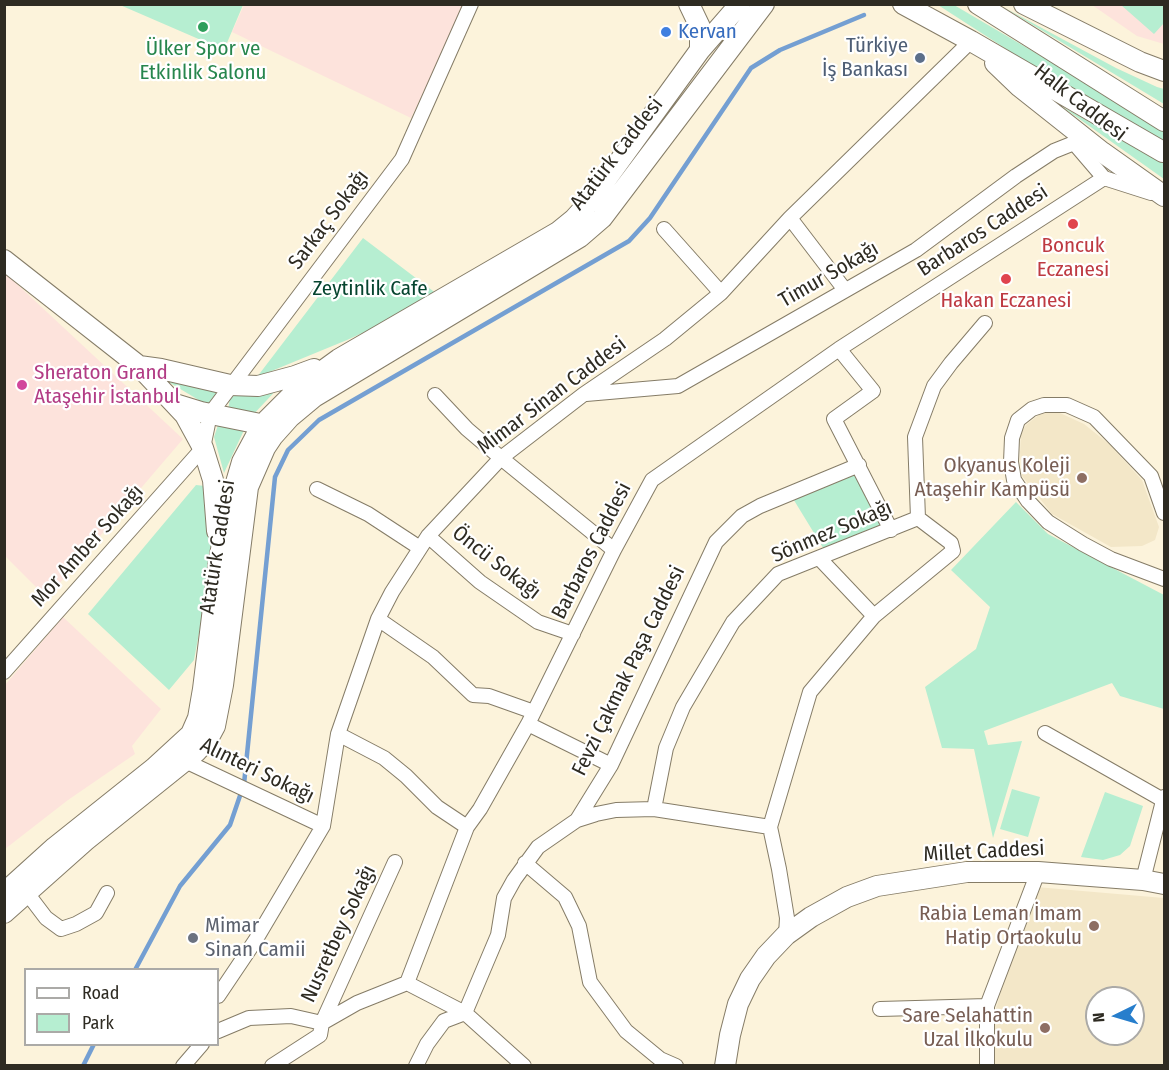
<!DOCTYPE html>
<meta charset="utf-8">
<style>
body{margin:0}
#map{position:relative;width:1169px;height:1070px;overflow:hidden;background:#fcf3db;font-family:"Fira Sans Condensed",sans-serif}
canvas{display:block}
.frame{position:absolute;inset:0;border:6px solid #2e2b22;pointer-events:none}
.legend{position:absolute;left:24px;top:968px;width:195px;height:78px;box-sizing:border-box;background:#fff;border:2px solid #abaaa7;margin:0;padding:8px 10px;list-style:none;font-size:18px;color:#2e2b22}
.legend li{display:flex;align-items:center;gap:12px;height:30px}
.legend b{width:30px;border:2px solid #abaaa7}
.north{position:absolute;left:1085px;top:986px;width:60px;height:60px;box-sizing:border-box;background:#fff;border:2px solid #abaaa7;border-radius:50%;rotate:265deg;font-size:16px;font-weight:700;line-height:24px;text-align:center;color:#2e2b22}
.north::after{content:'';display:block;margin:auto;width:21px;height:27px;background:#277ecc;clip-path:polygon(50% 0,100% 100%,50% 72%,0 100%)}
</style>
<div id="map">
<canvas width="1169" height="1070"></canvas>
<div class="frame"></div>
<ul class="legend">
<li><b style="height:8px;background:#fff"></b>Road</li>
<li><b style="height:16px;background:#b6eed1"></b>Park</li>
</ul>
<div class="north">N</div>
</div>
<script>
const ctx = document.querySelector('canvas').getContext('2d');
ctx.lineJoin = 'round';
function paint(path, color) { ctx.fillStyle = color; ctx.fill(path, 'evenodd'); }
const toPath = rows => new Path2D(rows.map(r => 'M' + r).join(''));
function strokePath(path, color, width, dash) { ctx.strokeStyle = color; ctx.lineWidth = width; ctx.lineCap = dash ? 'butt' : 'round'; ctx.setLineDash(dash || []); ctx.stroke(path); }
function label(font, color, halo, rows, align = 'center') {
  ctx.font = font + ' "Fira Sans Condensed",sans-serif'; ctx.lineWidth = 4.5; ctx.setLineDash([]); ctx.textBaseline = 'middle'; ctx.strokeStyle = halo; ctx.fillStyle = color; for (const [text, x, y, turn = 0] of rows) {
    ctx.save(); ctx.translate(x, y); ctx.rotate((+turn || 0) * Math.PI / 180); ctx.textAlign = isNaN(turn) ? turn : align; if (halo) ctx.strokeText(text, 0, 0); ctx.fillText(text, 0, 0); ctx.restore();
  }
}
paint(toPath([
 [244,5,466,5,411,118,232,32],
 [1092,5,1164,5,1164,44,1137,36],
 [4,272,183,439,47,598,5,556],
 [63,617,161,709,132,746,135,754,68,800,5,849,5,685]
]), '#fde3dc');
paint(toPath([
 [1045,410,1060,413,1084,424,1109,444,1142,480,1159,527,1155,540,1142,546,1111,547,1052,514,1022,476,1020,453,1021,433,1026,425],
 [1036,887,1164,898,1164,1062,1162,1065,995,1065,992,1022,1002,988],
 [1097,998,1133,998,1133,1034,1097,1034]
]), '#f3e7c8');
paint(toPath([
 [120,5,243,4,243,5,224,50],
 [938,5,954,5,1092,86,1164,131,1164,144,1045,74],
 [1121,5,1164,5,1164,23,1154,34],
 [1003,7,1116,68,1157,87,1164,89,1164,104],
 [1061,106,1159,160,1164,149,1164,179],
 [363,238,441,297,347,340,257,377],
 [162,378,219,390,207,405],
 [281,385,251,417,228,412,230,397],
 [218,425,245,428,224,473,214,437],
 [859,469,885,524,825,551,792,497],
 [196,485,205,486,209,498,213,542,208,585,194,660,169,690,88,614],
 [1016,502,1048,534,1164,595,1164,709,1120,696,1112,683,984,731,988,745,1022,741,993,838,974,749,942,748,925,687,976,649,990,607,951,570],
 [1012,789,1040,797,1028,837,1000,829],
 [1105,792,1143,806,1130,846,1120,855,1103,860,1081,857]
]), '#b6eed1');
strokePath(toPath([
 [135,970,180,886,230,825,244,784,275,477,288,450,319,420,629,241,650,218,751,68,780,50,864,15],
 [83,1066,94,1044]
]), '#749fd2', 4.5);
const street = toPath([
 [1077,135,1074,143,1104,178,1151,193],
 [790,218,845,290],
 [664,229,721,293],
 [839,349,873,391,834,419,891,530],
 [586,394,678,386,916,250,1016,176,1054,151,1074,143],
 [435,395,467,429,501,458,614,550],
 [317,489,368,514,420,548],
 [1164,513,1151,476,1094,417,1067,405,1044,405,1032,409,1018,420,1012,438,1011,462,1014,480,1028,501,1048,522,1083,544,1111,559,1164,579],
 [428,536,480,582,538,622,573,634],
 [874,616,953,551,951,543,918,518],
 [378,619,433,657,473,695,489,696,534,712],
 [4,672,203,448,210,414,402,159,471,4],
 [528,724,611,765],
 [1045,733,1163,800],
 [338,734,384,758,406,776,437,807,467,827],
 [180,755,185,761,323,826],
 [654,809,666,748,683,707,733,622,778,574,918,518,915,437,934,386,951,363,985,323],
 [577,820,596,814,616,810,654,809,770,827],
 [525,863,565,897,579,926,590,982,626,1031,660,1059,676,1066],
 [1143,880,1164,797],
 [27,893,46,918,61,929,76,924,96,913,107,893],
 [786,935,787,918,779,869,770,827,810,692,874,616,820,559],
 [407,983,465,1013,524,1066],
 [218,996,255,941,323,826,338,734,378,619,392,592,428,536,501,458,584,394,665,339,721,293,790,218,971,41],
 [880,1009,987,1006],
 [322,1023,357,1003,407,983,467,827,480,809,528,724,614,550,652,480,839,349,1104,178],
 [218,1031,249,1018,291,1016,322,1023],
 [183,1066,202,1044],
 [272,1066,320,1035,322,1023,395,862],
 [416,1066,427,1044,444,1021,465,1013,498,935,504,898,514,880,538,847,577,820,611,765,716,542,742,516,760,506,859,465],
 [987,1066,987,1006,1038,872]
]);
const secondary = toPath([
 [689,4,700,27,700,50],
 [903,4,971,41,1163,152],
 [978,4,1164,121],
 [1024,4,1140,62,1164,71],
 [995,63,1020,87,1102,152,1164,196],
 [4,260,139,366,185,415,203,448,213,480,217,531],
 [139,366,161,369,230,385,258,386,295,376,314,369],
 [175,404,201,412,275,427],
 [4,893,55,847,154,768,191,734,198,718,203,689,219,560,230,503,242,462,257,434,268,419,299,388,339,359,558,232,574,219,592,199,700,50,740,4],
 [4,913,85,841,196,752,208,739,215,726,223,685,248,487,265,448,273,436,290,417,314,397,580,237,602,218,764,4],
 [725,1066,730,1035,738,1004,750,979,766,956,786,935,811,917,847,897,877,886,967,872,1038,872,1143,880,1164,884]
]);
strokePath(street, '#857c67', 16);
strokePath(secondary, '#857c67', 22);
strokePath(street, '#fff', 14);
strokePath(secondary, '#fff', 20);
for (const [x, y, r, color] of [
 [203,27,6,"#2e9e5b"],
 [666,32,6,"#3f7fe0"],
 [920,58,6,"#5c6f8a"],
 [1073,224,6,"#e0444e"],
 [1006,279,6,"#e0444e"],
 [22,385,6,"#d1479c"],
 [1082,478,6,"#8d6e63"],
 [1094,926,6,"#8d6e63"],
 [193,938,6,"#6b7280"],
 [1045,1028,6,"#8d6e63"]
]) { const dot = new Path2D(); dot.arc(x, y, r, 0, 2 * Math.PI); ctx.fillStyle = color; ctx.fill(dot); strokePath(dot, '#fff', 2); }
label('21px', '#366cbe', '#fff', [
 ["Kervan",678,32]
], 'left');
label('21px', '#4e5e75', '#fff', [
 ["Türkiye",908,46],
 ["İş Bankası",908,70]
], 'right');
label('21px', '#27864d', '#fff', [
 ["Ülker Spor ve",203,49],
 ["Etkinlik Salonu",203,73]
]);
label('21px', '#2e2b22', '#fff', [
 ["Halk Caddesi",1080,103,38],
 ["Atatürk Caddesi",617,154,-52],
 ["Sarkaç Sokağı",329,220,-53],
 ["Barbaros Caddesi",983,231,-33],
 ["Timur Sokağı",829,275,-30],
 ["Mimar Sinan Caddesi",552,396,-37],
 ["Sönmez Sokağı",832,532,-23],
 ["Mor Amber Sokağı",88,546,-48],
 ["Atatürk Caddesi",218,547,-81],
 ["Barbaros Caddesi",592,551,-63],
 ["Öncü Sokağı",496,563,38],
 ["Fevzi Çakmak Paşa Caddesi",629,671,-64],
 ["Alınteri Sokağı",257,771,26],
 ["Millet Caddesi",984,852,-3],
 ["Nusretbey Sokağı",339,934,-65]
]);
label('21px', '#be3a42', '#fff', [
 ["Boncuk",1073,246],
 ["Eczanesi",1073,270],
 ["Hakan Eczanesi",1006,301]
]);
label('21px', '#05442e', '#fff', [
 ["Zeytinlik Cafe",370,289]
]);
label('21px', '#b23c85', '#fff', [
 ["Sheraton Grand",34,373],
 ["Ataşehir İstanbul",34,397]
], 'left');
label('21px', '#785e54', '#fff', [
 ["Okyanus Koleji",1070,466],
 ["Ataşehir Kampüsü",1070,490],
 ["Rabia Leman İmam",1082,914],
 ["Hatip Ortaokulu",1082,938],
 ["Sare Selahattin",1033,1016],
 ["Uzal İlkokulu",1033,1040]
], 'right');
label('21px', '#5b616d', '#fff', [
 ["Mimar",205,926],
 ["Sinan Camii",205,950]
], 'left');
</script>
